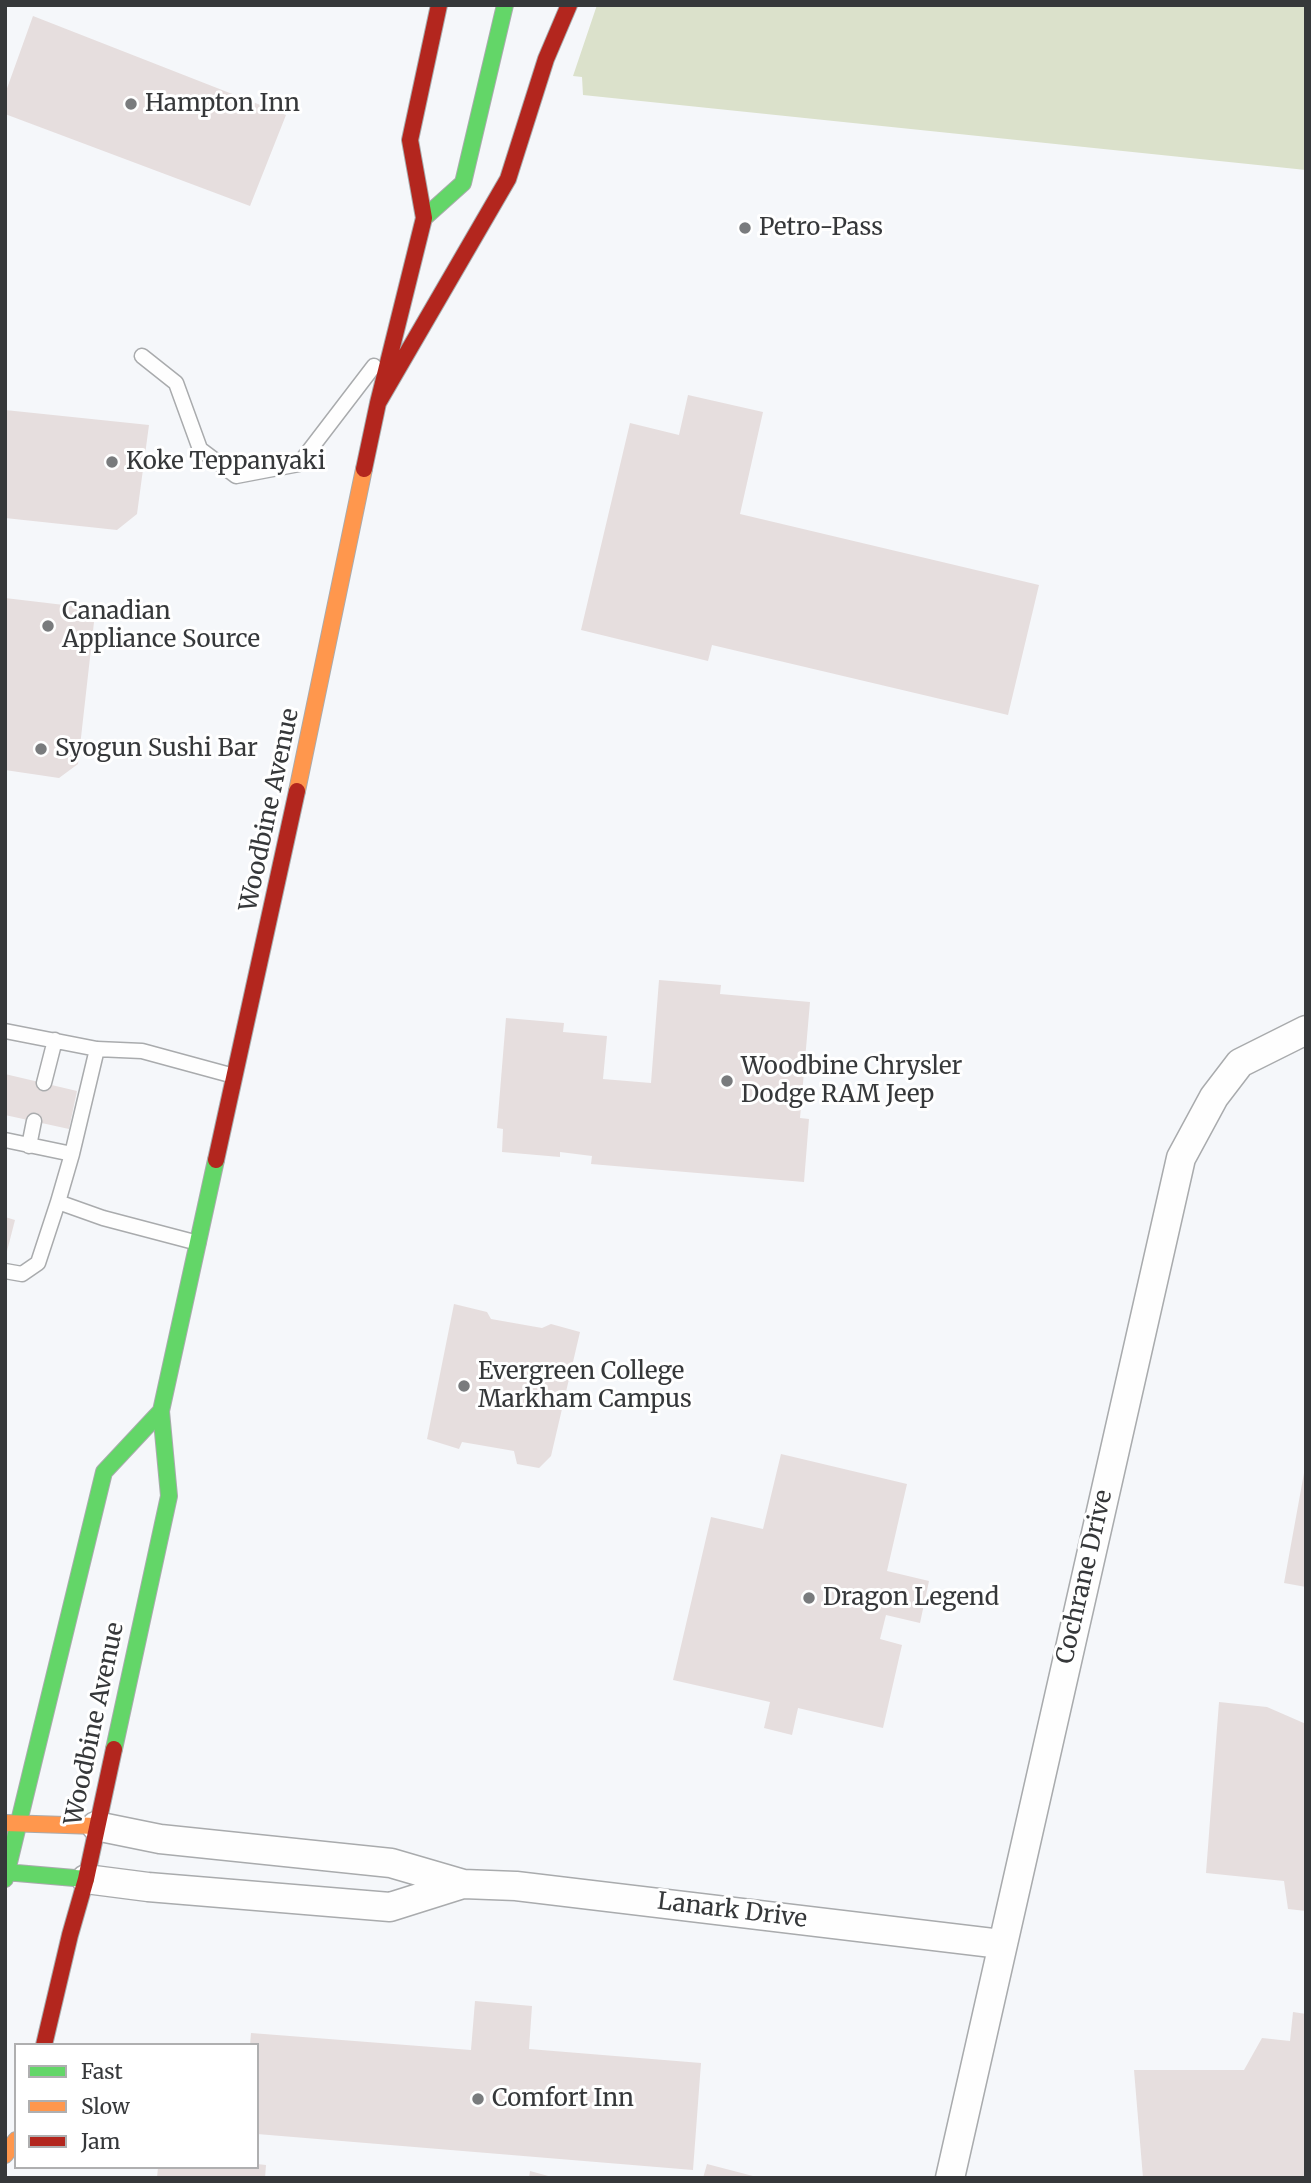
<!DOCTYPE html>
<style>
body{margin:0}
#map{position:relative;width:1311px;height:2183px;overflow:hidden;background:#f5f7fa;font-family:Merriweather,serif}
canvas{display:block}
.frame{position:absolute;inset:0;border:7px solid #36383a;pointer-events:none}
.legend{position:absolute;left:14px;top:2043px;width:245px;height:126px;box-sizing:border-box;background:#fff;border:2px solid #afafb0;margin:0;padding:9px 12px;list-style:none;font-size:21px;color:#36383a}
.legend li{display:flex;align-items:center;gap:14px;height:35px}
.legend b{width:35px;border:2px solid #afafb0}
</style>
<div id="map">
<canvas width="1311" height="2183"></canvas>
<div class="frame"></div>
<ul class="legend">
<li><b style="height:9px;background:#63d668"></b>Fast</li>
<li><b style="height:9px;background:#ff974d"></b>Slow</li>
<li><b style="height:9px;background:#b3261e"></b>Jam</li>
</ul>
</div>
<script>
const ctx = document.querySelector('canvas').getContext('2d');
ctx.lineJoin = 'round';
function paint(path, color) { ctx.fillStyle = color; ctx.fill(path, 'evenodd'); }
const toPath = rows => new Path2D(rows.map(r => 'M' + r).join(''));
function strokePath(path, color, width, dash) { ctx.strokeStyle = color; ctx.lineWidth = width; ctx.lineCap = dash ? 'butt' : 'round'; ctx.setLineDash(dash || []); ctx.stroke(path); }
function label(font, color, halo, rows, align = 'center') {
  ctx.font = font + ' Merriweather,serif'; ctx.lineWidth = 6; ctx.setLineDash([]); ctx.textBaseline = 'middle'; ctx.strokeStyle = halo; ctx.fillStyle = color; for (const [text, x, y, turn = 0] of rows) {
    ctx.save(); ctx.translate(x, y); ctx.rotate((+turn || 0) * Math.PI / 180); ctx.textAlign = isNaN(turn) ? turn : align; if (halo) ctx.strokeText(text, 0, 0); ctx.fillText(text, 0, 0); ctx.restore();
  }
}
paint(toPath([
 [597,5,1306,5,1306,170,583,95,582,77,573,76]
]), '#dbe1cb');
paint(toPath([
 [33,16,286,115,250,206,5,114,5,94],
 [688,395,763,412,740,514,1039,585,1008,715,712,645,708,661,581,630,630,423,679,435],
 [5,410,149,425,137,514,117,530,5,518],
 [5,598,81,607,94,622,78,764,59,778,5,770],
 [659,980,721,985,720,994,810,1002,800,1118,809,1119,804,1182,591,1164,592,1156,560,1152,560,1157,502,1152,503,1129,497,1128,506,1018,564,1023,563,1032,607,1036,603,1079,651,1083],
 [5,1074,77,1091,69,1129,5,1115],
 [5,1217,15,1220,6,1255,5,1255],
 [454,1304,487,1312,491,1319,542,1328,551,1324,580,1332,551,1456,539,1468,517,1464,514,1451,462,1442,459,1449,427,1439],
 [781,1454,907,1484,887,1571,929,1581,920,1623,886,1615,880,1639,902,1645,883,1728,798,1708,792,1735,764,1728,770,1702,673,1680,711,1517,763,1529],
 [1304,1473,1306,1473,1306,1587,1284,1583],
 [1219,1702,1267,1707,1306,1724,1306,1911,1288,1909,1284,1881,1206,1873],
 [475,2001,532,2006,529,2049,701,2063,693,2170,257,2134,257,2045,250,2045,251,2033,471,2050],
 [1293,2012,1306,2014,1306,2178,1143,2178,1134,2070,1244,2070,1262,2038,1290,2041],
 [257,2164,266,2165,265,2178,157,2178,158,2167,257,2167],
 [707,2164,753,2176,752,2178,703,2178],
 [530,2171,552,2177,552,2178,529,2178]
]), '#e6dede');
const lane = toPath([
 [142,356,176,383,200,449,236,476,299,464,374,366],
 [5,1031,97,1049,142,1051,234,1076],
 [44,1083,55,1040],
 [5,1140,72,1154,58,1202,103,1218,198,1243],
 [29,1146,34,1121],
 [72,1154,97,1049],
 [5,1271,22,1274,38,1263,58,1202]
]);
const street = toPath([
 [96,1826,160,1839,391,1863,463,1884,516,1886,1001,1944],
 [86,1879,148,1887,390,1907,463,1884],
 [950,2178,1181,1158,1214,1097,1240,1063,1306,1030]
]);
const fast = toPath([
 [424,218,463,183,505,5],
 [114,1749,169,1496,161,1411,216,1160],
 [5,1872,86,1879],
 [5,1879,104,1472,161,1411]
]);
const slow = toPath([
 [297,791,364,469],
 [5,1823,96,1826],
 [5,2155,16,2140]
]);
const jam = toPath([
 [378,403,508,179,546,59,569,5],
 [364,469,378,403,424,218,410,140,439,5],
 [216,1160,297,791],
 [44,2045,70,1935,86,1879,114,1749]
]);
strokePath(lane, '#a9abad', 17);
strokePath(street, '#a9abad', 31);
strokePath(fast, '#a9abad', 18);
strokePath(slow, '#a9abad', 18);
strokePath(jam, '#a9abad', 18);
strokePath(lane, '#fefefe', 14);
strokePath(street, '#fefefe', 28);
strokePath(fast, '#63d668', 16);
strokePath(slow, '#ff974d', 16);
strokePath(jam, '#b3261e', 16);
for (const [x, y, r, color] of [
 [131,104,7,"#797b7d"],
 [745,228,7,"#797b7d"],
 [112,462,7,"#797b7d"],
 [48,626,7,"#797b7d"],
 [41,749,7,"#797b7d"],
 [727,1081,7,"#797b7d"],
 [464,1386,7,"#797b7d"],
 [809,1598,7,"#797b7d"],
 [478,2099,7,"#797b7d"]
]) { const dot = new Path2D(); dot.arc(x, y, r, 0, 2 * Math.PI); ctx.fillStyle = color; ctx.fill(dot); strokePath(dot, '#fff', 2.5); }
label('24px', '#36383a', '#fff', [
 ["Hampton Inn",145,104],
 ["Petro-Pass",759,228],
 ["Koke Teppanyaki",126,462],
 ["Canadian",62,612],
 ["Appliance Source",62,640],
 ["Syogun Sushi Bar",55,749],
 ["Woodbine Chrysler",741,1067],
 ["Dodge RAM Jeep",741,1095],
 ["Evergreen College",478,1372],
 ["Markham Campus",478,1400],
 ["Dragon Legend",823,1598],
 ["Comfort Inn",492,2099]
], 'left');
label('24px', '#36383a', '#fff', [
 ["Woodbine Avenue",270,810,-78],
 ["Cochrane Drive",1085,1577,-77],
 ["Woodbine Avenue",95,1724,-78],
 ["Lanark Drive",732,1911,7]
]);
</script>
